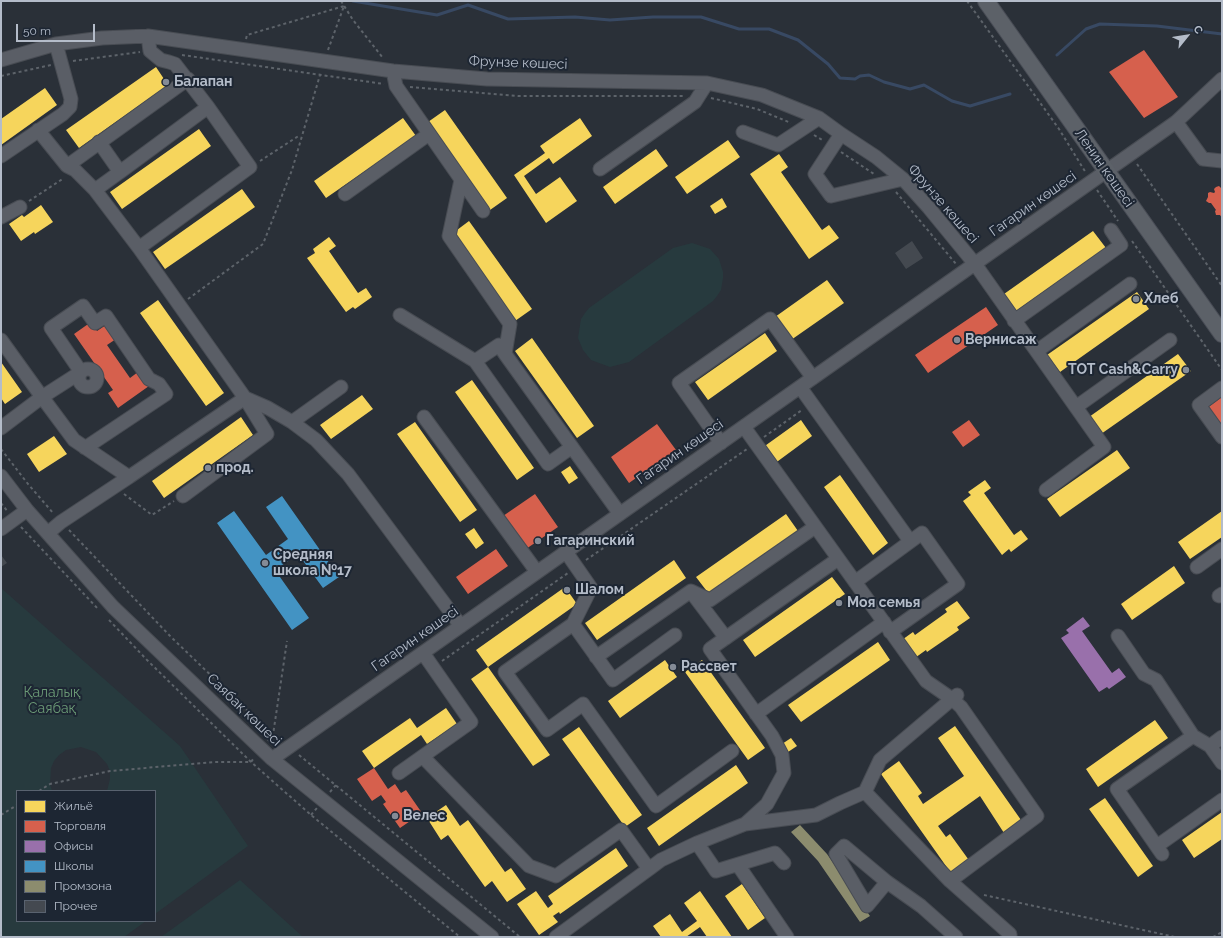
<!DOCTYPE html>
<meta charset="utf-8">
<style>
body{margin:0}
#map{position:relative;width:1223px;height:938px;overflow:hidden;background:#2a3038;font-family:Raleway,sans-serif}
canvas{display:block}
.frame{position:absolute;inset:0;border:2px solid #b4bcc9;pointer-events:none}
.legend{position:absolute;left:16px;top:790px;width:140px;height:132px;box-sizing:border-box;background:#1d2633;border:1px solid #59626f;margin:0;padding:5px 7px;list-style:none;font-size:12px;color:#b4bcc9}
.legend li{display:flex;align-items:center;gap:8px;height:20px}
.legend b{width:20px;border:1px solid #59626f}
.north{position:absolute;left:1167px;top:16px;width:40px;height:40px;-webkit-text-stroke:3px #1d2633;paint-order:stroke;rotate:60deg;font-size:11px;font-weight:700;line-height:16px;text-align:center;color:#b4bcc9}
.north::after{content:'';display:block;margin:auto;width:14px;height:18px;background:#b4bcc9;clip-path:polygon(50% 0,100% 100%,50% 72%,0 100%)}
.scale{position:absolute;left:16px;top:24px;width:79px;height:18px;box-sizing:border-box;border:2px solid #b4bcc9;border-top:0;padding-left:5px;font-size:12px;line-height:14px;white-space:nowrap;color:#b4bcc9;-webkit-text-stroke:3px #1d2633;paint-order:stroke}
</style>
<div id="map">
<canvas width="1223" height="938"></canvas>
<div class="frame"></div>
<ul class="legend">
<li><b style="height:11px;background:#f6d55c"></b>Жильё</li>
<li><b style="height:11px;background:#d6604d"></b>Торговля</li>
<li><b style="height:11px;background:#9970ab"></b>Офисы</li>
<li><b style="height:11px;background:#4393c3"></b>Школы</li>
<li><b style="height:11px;background:#8c8c6e"></b>Промзона</li>
<li><b style="height:11px;background:#444950"></b>Прочее</li>
</ul>
<div class="north">С</div>
<div class="scale">50 m</div>
</div>
<script>
const ctx = document.querySelector('canvas').getContext('2d');
ctx.lineJoin = 'round';
function paint(path, color) { ctx.fillStyle = color; ctx.fill(path, 'evenodd'); }
const toPath = rows => new Path2D(rows.map(r => 'M' + r).join(''));
function strokePath(path, color, width, dash) { ctx.strokeStyle = color; ctx.lineWidth = width; ctx.lineCap = dash ? 'butt' : 'round'; ctx.setLineDash(dash || []); ctx.stroke(path); }
function label(font, color, halo, rows, align = 'center') {
  ctx.font = font + ' Raleway,sans-serif'; ctx.lineWidth = 4; ctx.setLineDash([]); ctx.textBaseline = 'middle'; ctx.strokeStyle = halo; ctx.fillStyle = color; for (const [text, x, y, turn = 0] of rows) {
    ctx.save(); ctx.translate(x, y); ctx.rotate((+turn || 0) * Math.PI / 180); ctx.textAlign = isNaN(turn) ? turn : align; if (halo) ctx.strokeText(text, 0, 0); ctx.fillText(text, 0, 0); ctx.restore();
  }
}
paint(toPath([
 [692,243,710,249,719,259,723,272,723,278,721,290,717,296,713,301,629,362,610,367,591,360,583,350,578,338,581,319,585,313,589,308,673,248],
 [1,588,180,746,248,846,155,914,155,791,107,791,110,779,110,771,107,764,96,752,81,747,66,750,59,755,54,761,51,768,50,784,52,791,17,791,17,921,146,921,124,937,1,937],
 [240,880,303,937,161,937]
]), '#273a3e');
paint(toPath([
 [156,67,168,85,79,148,66,130],
 [45,88,57,105,1,145,1,119],
 [445,110,507,198,490,210,428,122],
 [403,118,416,136,326,198,314,181],
 [580,118,592,136,553,164,549,158,524,176,536,194,560,177,577,201,546,223,514,175,545,153,540,146],
 [199,129,211,146,122,209,110,192],
 [728,140,740,157,687,194,675,177],
 [656,149,668,166,615,204,603,187],
 [779,154,788,167,781,172,822,230,829,225,839,238,809,259,750,174],
 [242,189,255,207,165,269,153,252],
 [722,198,727,207,715,214,710,206],
 [41,205,53,222,35,234,34,232,21,241,9,224,22,215,24,217],
 [469,221,532,309,515,321,453,233],
 [1093,231,1106,248,1016,311,1004,294],
 [329,237,336,246,329,251,358,293,366,288,372,297,355,309,353,307,346,312,307,258,315,253,313,249],
 [827,280,844,303,791,340,775,317],
 [1137,292,1149,309,1060,372,1047,355],
 [158,300,224,393,206,406,140,313],
 [765,333,777,351,708,400,695,382],
 [532,338,594,426,577,438,515,351],
 [1178,354,1191,371,1101,434,1089,417],
 [1,362,22,392,5,404,1,398],
 [472,380,534,468,517,480,455,392],
 [362,395,373,409,331,439,320,425],
 [241,417,253,435,164,498,152,481],
 [801,420,812,436,774,464,762,448],
 [415,422,477,510,460,522,397,434],
 [54,436,67,454,39,472,27,454],
 [1117,450,1130,468,1060,517,1047,499],
 [570,466,578,478,569,484,561,472],
 [840,475,888,543,873,555,824,487],
 [985,480,991,488,984,493,1014,535,1021,530,1028,539,1011,552,1009,549,1002,555,963,501,971,495,968,492],
 [1222,511,1222,537,1190,559,1178,542],
 [786,514,798,531,709,594,696,577],
 [474,528,484,543,476,549,465,534],
 [674,560,686,578,597,640,585,623],
 [1174,566,1185,583,1132,620,1121,604],
 [832,577,845,594,755,657,743,640],
 [565,587,577,604,488,667,476,650],
 [957,601,970,618,957,627,959,630,927,652,926,650,912,660,899,642,913,632,915,635,947,612,945,609],
 [878,642,890,660,801,722,788,705],
 [665,660,677,677,620,718,608,701],
 [702,660,765,748,748,760,685,672],
 [488,667,550,755,533,766,471,679],
 [446,708,457,724,427,744,421,735,374,768,362,751,410,718,417,728],
 [1155,720,1168,738,1098,787,1086,769],
 [955,726,1021,820,1004,833,980,796,938,826,946,837,950,834,971,863,953,876,881,774,899,761,922,793,918,796,923,804,964,776,938,738],
 [579,727,642,815,625,827,562,739],
 [791,738,797,746,785,754,779,746],
 [736,765,748,783,659,846,647,828],
 [1105,798,1153,866,1138,877,1089,809],
 [446,805,460,826,468,820,505,872,511,868,526,889,507,902,492,881,485,887,448,835,441,840,427,818],
 [1222,812,1222,839,1194,858,1182,840],
 [616,848,628,866,560,914,559,912,553,916,558,922,539,935,517,904,536,891,548,908,553,904,548,896],
 [742,884,765,918,748,930,725,896],
 [700,891,732,937,707,937,700,927,686,937,661,937,653,926,670,914,682,932,697,921,684,903]
]), '#f6d55c');
paint(toPath([
 [1144,50,1178,97,1144,118,1109,72],
 [1219,186,1221,188,1222,187,1222,218,1220,215,1216,215,1215,211,1216,210,1211,203,1209,203,1206,201,1208,197,1208,193,1210,192,1214,193,1215,192,1214,189,1216,187],
 [986,307,998,325,928,373,915,355],
 [91,322,97,331,106,325,116,339,107,345,130,378,138,372,149,386,118,408,108,393,113,390,74,334],
 [1222,397,1222,430,1207,408],
 [969,420,980,435,963,447,952,432],
 [657,424,676,450,629,483,611,457],
 [535,494,558,527,526,549,503,516],
 [496,549,508,566,468,594,456,577],
 [374,768,388,789,395,784,401,793,406,790,422,813,400,828,383,804,386,802,381,795,372,801,357,779]
]), '#d6604d');
paint(toPath([
 [1083,617,1090,626,1082,631,1112,673,1119,668,1126,677,1109,689,1107,687,1099,692,1061,638,1069,633,1066,630]
]), '#9970ab');
paint(toPath([
 [282,496,339,577,323,588,298,554,275,570,309,618,292,630,217,523,234,511,266,555,288,539,266,507]
]), '#4393c3');
paint(toPath([
 [800,825,827,854,870,916,860,922,818,861,791,832]
]), '#8c8c6e');
strokePath(toPath([
 [353,1,437,15,468,5,508,19,575,17,610,20,653,17,701,17,739,29,769,29,798,40,828,64,840,78,855,79,860,76,869,75,884,82,910,89,924,85,952,101,970,106,1010,94],
 [1057,55,1086,29,1100,24,1157,26,1222,34]
]), '#384963', 3);
paint(toPath([
 [912,241,923,258,906,269,895,253],
 [1,555,7,563,1,567]
]), '#444950');
const minor = toPath([
 [148,36,150,51,161,60,169,62,175,64,208,107,250,167,139,248,245,398,268,408,292,422,316,440,348,474,461,626],
 [1,60,56,44,102,38,148,36,393,71,487,79,707,83,762,95,819,118,841,134,876,157,903,179,929,208,975,264,1104,447,1046,490],
 [393,71,396,86,483,211],
 [1176,122,1203,159,1222,161],
 [38,130,67,166,188,79],
 [743,132,778,145,819,118],
 [841,134,815,174,831,196,903,179],
 [99,142,120,172,208,107],
 [1,156,63,114,70,107,71,99,56,44],
 [67,166,75,170,95,190,139,248],
 [600,169,695,102,707,83],
 [461,180,449,236,510,324,505,354,620,514],
 [95,190,120,172],
 [345,194,429,134],
 [1,217,20,207],
 [400,315,475,361,548,464,572,447],
 [1014,321,1121,245,1111,230],
 [1,340,42,397,74,440,129,477,245,398,267,434,183,496],
 [1037,351,1130,284],
 [475,361,499,345,505,354],
 '79 378a9 9 0 1 1 18 0a9 9 0 1 1-18 0Z',
 [800,387,910,541],
 [1222,388,1199,405,1222,437],
 [1076,407,1170,340],
 [424,417,537,572],
 [292,422,341,387],
 [744,427,926,681,952,699,961,707,1037,816,950,881,865,792,880,760,952,699,957,695],
 [1,428,42,397,81,372,51,328,83,306,95,323,106,316,149,379,159,384,166,394,85,448],
 [721,443,679,383,770,319,813,378],
 [1,476,27,510,113,607,272,759,492,937],
 [1,529,27,510],
 [48,533,61,522,129,477],
 [566,552,591,588,573,624],
 [1197,567,1222,549],
 [855,582,922,533,958,584,890,632],
 [692,593,726,638],
 [1219,596,1222,594],
 [675,635,613,680,573,624,505,672,547,730,583,704,656,806,732,751],
 [1118,636,1144,674,1156,680,1193,736,1210,746],
 [596,657,691,591,710,600,815,527],
 [756,714,884,622],
 [1222,737,1210,746,1222,763],
 [423,757,529,866,556,876,621,830,649,869,556,937],
 [272,759,1176,122,1222,79],
 [399,773,471,722,423,653],
 [745,824,816,815,840,803,865,792],
 [697,843,745,824,767,804,784,773,782,755,772,736,710,649,838,559],
 [1157,846,1222,800],
 [1162,854,1117,789,1193,736],
 [738,865,787,937],
 [649,869,661,860,697,843,716,871,775,853,784,863],
 [950,881,1010,934,1010,937],
 [887,882,867,906,836,854,844,846,887,882,921,906,956,937]
]);
const major = toPath([
 [986,1,1222,334]
]);
strokePath(minor, '#484c53', 15);
strokePath(major, '#484c55', 18);
strokePath(toPath([
 [341,1,353,20,383,58],
 [967,1,1059,129,1086,173],
 [246,39,247,35,344,6],
 [328,50,344,6],
 [182,55,384,84],
 [73,61,140,52],
 [1,76,51,65],
 [410,87,518,96,683,96],
 [711,98,757,109,791,123],
 [814,135,824,141],
 [841,152,874,174],
 [260,161,300,135],
 [1137,164,1222,286],
 [1097,190,1118,221],
 [896,192,956,264],
 [29,201,64,178],
 [1132,241,1222,370],
 [188,299,263,244,292,170,320,75],
 [764,437,802,410],
 [1,449,28,484,54,514],
 [124,494,152,515,174,501],
 [1,503,8,512],
 [21,527,99,610],
 [69,530,171,637,273,735,279,740],
 [586,560,747,449],
 [109,620,147,660,251,762,311,815,460,937],
 [442,661,568,573],
 [268,741,273,735,287,641],
 [299,755,520,937],
 [39,791,50,784,110,771,215,762,251,762,254,758],
 [330,792,336,785],
 [1,815,17,805],
 [311,815,317,808],
 [984,895,1175,937],
 [1213,937,1222,932]
]), '#5d636a', 2, [3, 3]);
strokePath(minor, '#5a5e66', 13);
strokePath(major, '#5c6168', 16);
for (const [x, y, r, color] of [
 [166,82,4,"#848b96"],
 [1136,299,4,"#848b96"],
 [957,340,4,"#848b96"],
 [1186,370,4,"#848b96"],
 [208,468,4,"#848b96"],
 [538,541,4,"#848b96"],
 [265,563,4,"#848b96"],
 [567,590,4,"#848b96"],
 [839,603,4,"#848b96"],
 [673,667,4,"#848b96"],
 [395,816,4,"#848b96"]
]) { const dot = new Path2D(); dot.arc(x, y, r, 0, 2 * Math.PI); ctx.fillStyle = color; ctx.fill(dot); strokePath(dot, '#1d2633', 1.5); }
label('14px', '#b4bcc9', '#1d2633', [
 ["Фрунзе көшесі",518,63,2],
 ["Ленин көшесі",1104,168,55],
 ["Фрунзе көшесі",943,204,49],
 ["Гагарин көшесі",1033,204,-35],
 ["Гагарин көшесі",680,452,-35],
 ["Гагарин көшесі",415,639,-35],
 ["Саябақ көшесі",244,710,44]
]);
label('bold 14px', '#b4bcc9', '#1d2633', [
 ["Балапан",174,82],
 ["Хлеб",1144,299],
 ["Вернисаж",965,340],
 ["ТОТ Cash&Carry",1178,370,"right"],
 ["прод.",216,468],
 ["Гагаринский",546,541],
 ["Средняя",273,555],
 ["школа №17",273,571],
 ["Шалом",575,590],
 ["Моя семья",847,603],
 ["Рассвет",681,667],
 ["Велес",403,816]
], 'left');
label('14px', '#6b9a76', '#1d2633', [
 ["Қалалық",52,693],
 ["Саябақ",52,709]
]);
</script>
